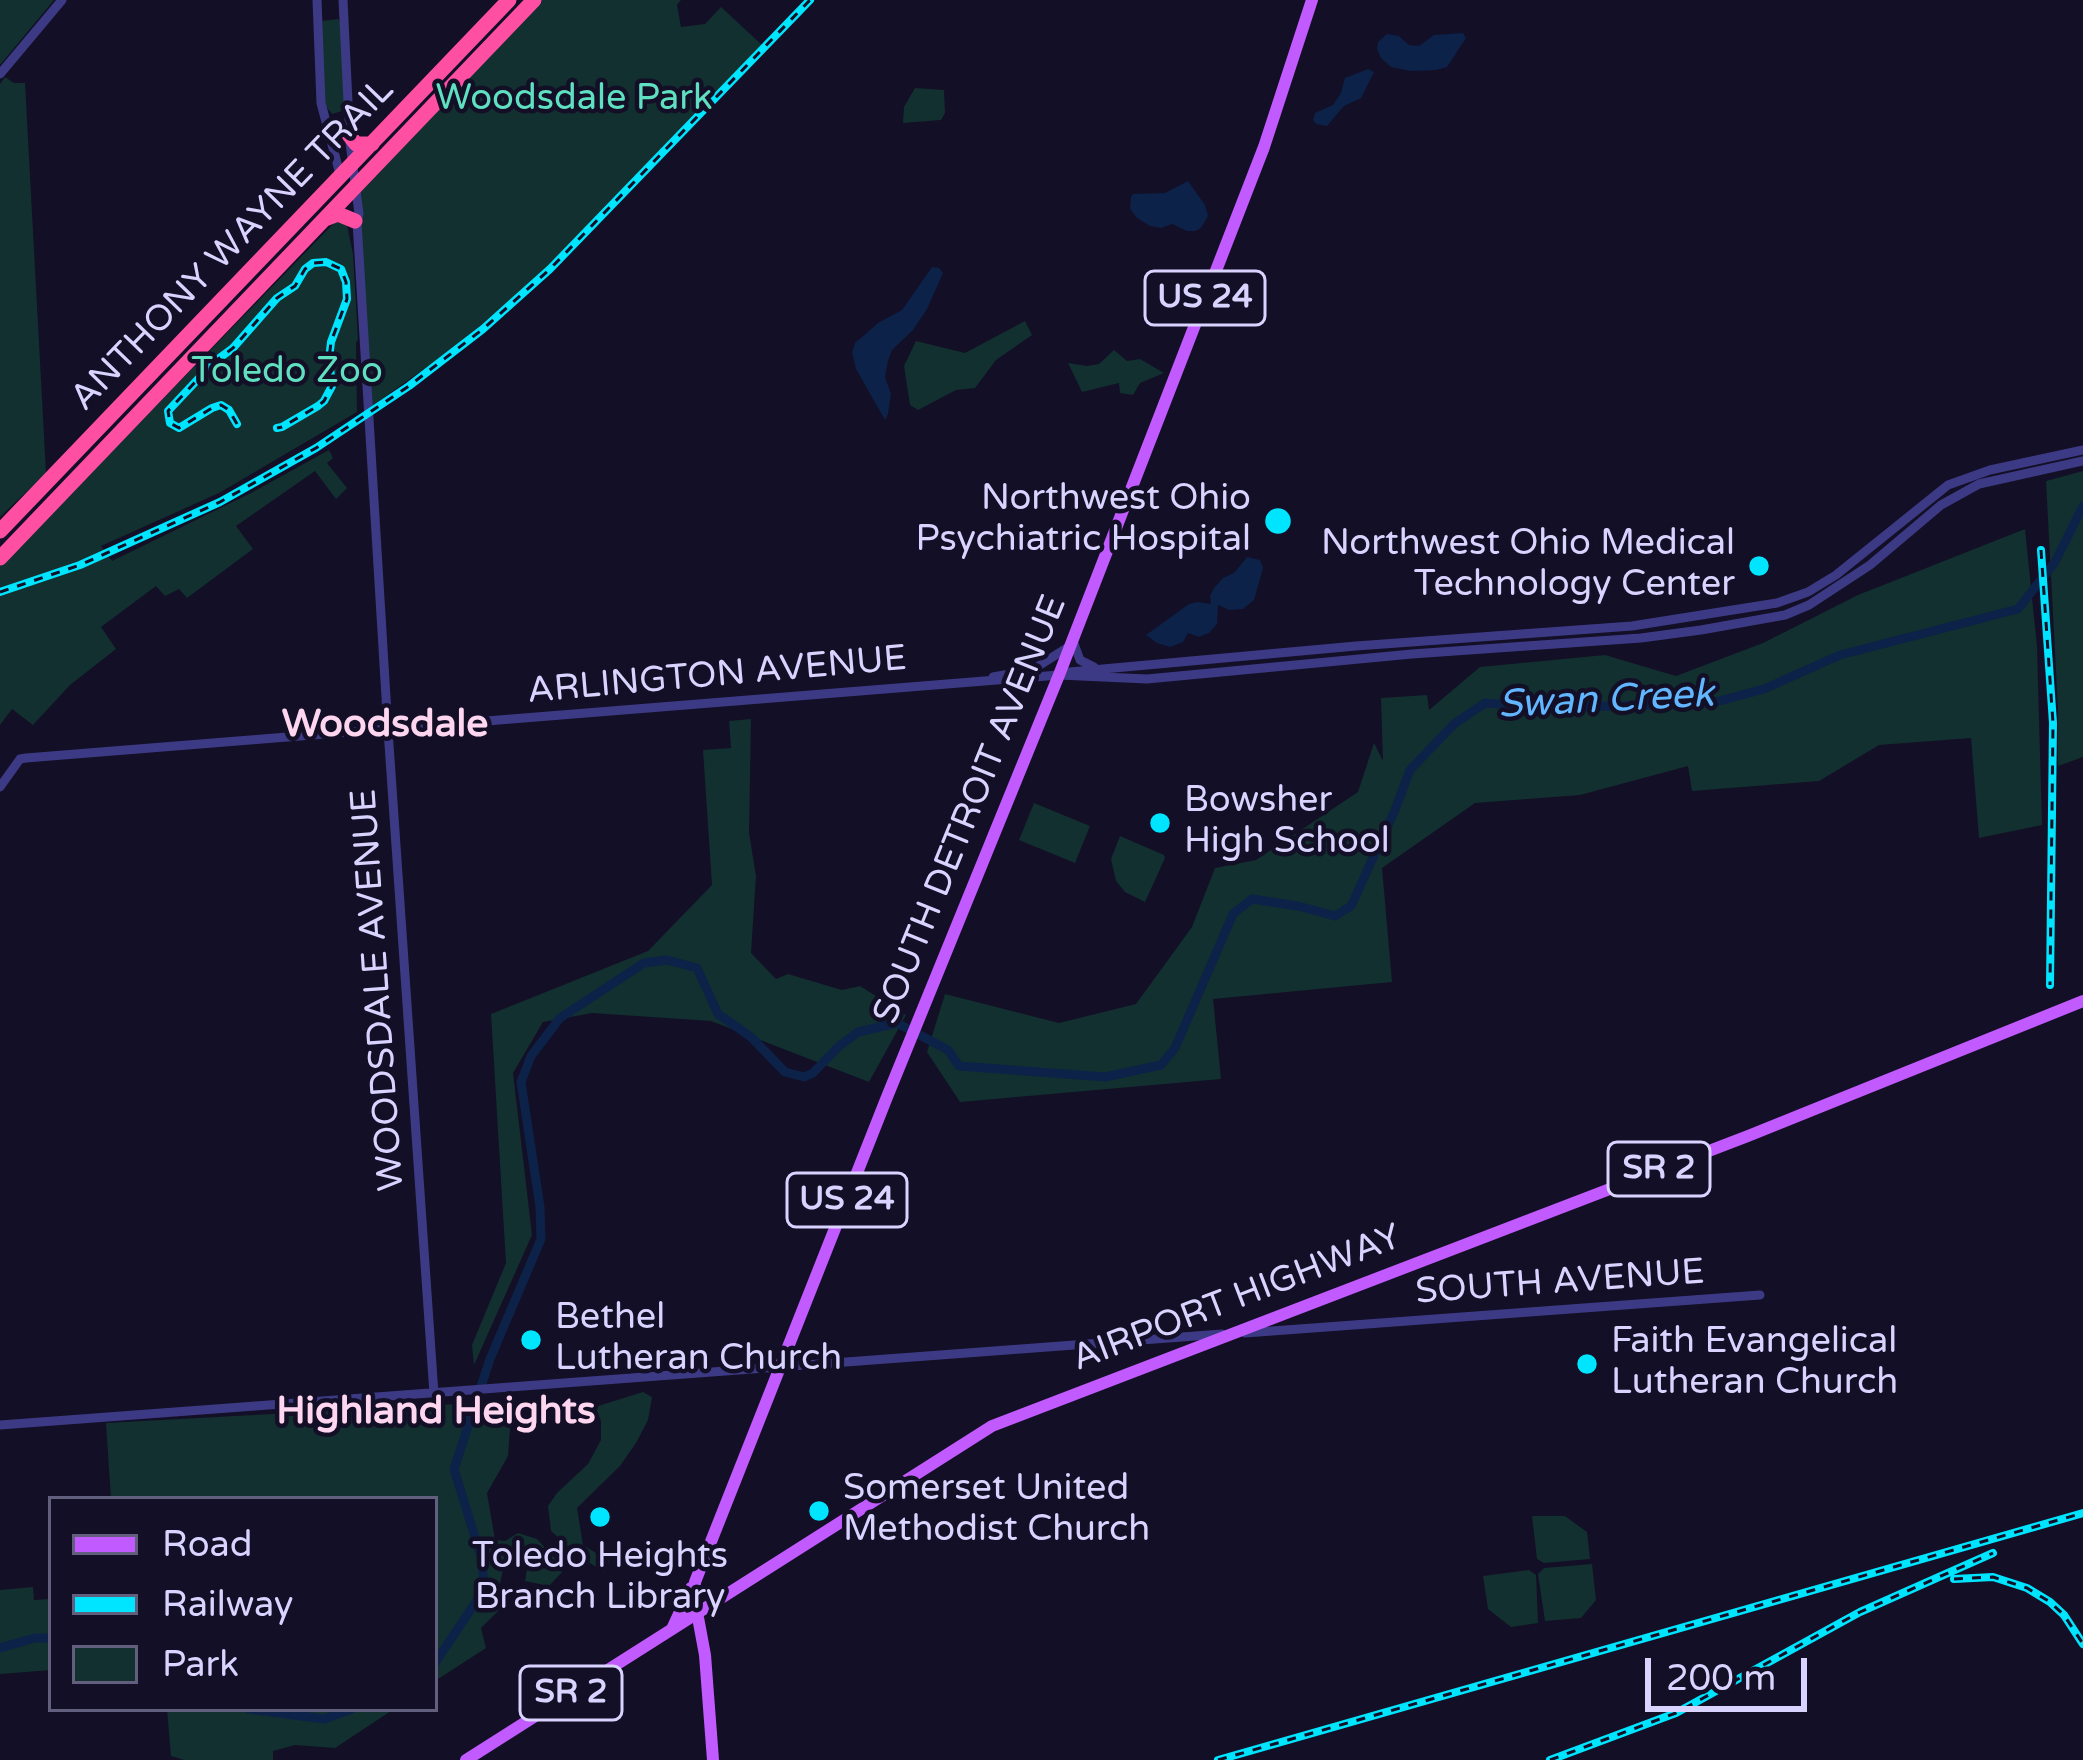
<!DOCTYPE html>
<style>
body{margin:0}
#map{position:relative;width:2083px;height:1760px;overflow:hidden;background:#130f26;font-family:"Varela Round",sans-serif}
canvas{display:block}
.legend{position:absolute;left:48px;top:1496px;width:390px;height:216px;box-sizing:border-box;background:#130f26;border:3px solid #625e7d;margin:0;padding:15px 21px;list-style:none;font-size:36px;color:#d9d4ff}
.legend li{display:flex;align-items:center;gap:24px;height:60px}
.legend b{width:60px;border:3px solid #625e7d}
.scale{position:absolute;left:1645px;top:1658px;width:162px;height:54px;box-sizing:border-box;border:6px solid #d9d4ff;border-top:0;padding-left:15px;font-size:36px;line-height:42px;white-space:nowrap;color:#d9d4ff;-webkit-text-stroke:9px #130f26;paint-order:stroke}
</style>
<div id="map">
<canvas width="2083" height="1760"></canvas>
<ul class="legend">
<li><b style="height:15px;background:#c25bff"></b>Road</li>
<li><b style="height:15px;background:#00e5ff"></b>Railway</li>
<li><b style="height:33px;background:#12302f"></b>Park</li>
</ul>
<div class="scale">200 m</div>
</div>
<script>
const ctx = document.querySelector('canvas').getContext('2d');
ctx.lineJoin = 'round';
function paint(path, color) { ctx.fillStyle = color; ctx.fill(path, 'evenodd'); }
const toPath = rows => new Path2D(rows.map(r => 'M' + r).join(''));
function strokePath(path, color, width, dash) { ctx.strokeStyle = color; ctx.lineWidth = width; ctx.lineCap = dash ? 'butt' : 'round'; ctx.setLineDash(dash || []); ctx.stroke(path); }
function label(font, color, halo, rows, align = 'center') {
  ctx.font = font + ' "Varela Round",sans-serif'; ctx.lineWidth = 9; ctx.setLineDash([]); ctx.textBaseline = 'middle'; ctx.strokeStyle = halo; ctx.fillStyle = color; for (const [text, x, y, turn = 0] of rows) {
    ctx.save(); ctx.translate(x, y); ctx.rotate((+turn || 0) * Math.PI / 180); ctx.textAlign = isNaN(turn) ? turn : align; if (halo) ctx.strokeText(text, 0, 0); ctx.fillText(text, 0, 0); ctx.restore();
  }
}
paint(toPath([
 [0,0,54,0,0,65],
 [534,0,681,0,677,5,681,27,705,24,721,7,762,45,579,236,523,290,449,351,369,408,357,186],
 [338,19,342,25,345,105,342,111,332,114,324,104,322,21],
 [5,77,14,83,25,83,46,473,0,517,0,84],
 [915,88,944,90,945,113,941,120,903,123,904,107],
 [336,221,347,225,353,254,358,339,356,343,357,412,219,493,101,546,112,561,251,493,329,450,333,458,327,463,347,488,336,499,315,471,236,526,253,549,187,598,179,589,165,596,156,586,101,627,116,649,70,685,33,725,12,709,0,725,0,566],
 [1025,321,1032,335,996,360,975,388,956,390,918,410,910,405,904,366,916,341,965,353],
 [1114,350,1127,361,1140,359,1164,373,1140,383,1133,395,1120,393,1119,383,1082,392,1068,363,1087,366,1099,364],
 [2083,471,2083,757,2058,766,2058,709,2046,481],
 [2025,529,2037,647,2042,825,1979,838,1971,738,1879,745,1819,781,1692,791,1688,766,1580,795,1475,803,1382,868,1392,982,1213,999,1221,1079,960,1102,927,1052,945,994,1059,1023,1136,1004,1192,927,1215,868,1256,860,1358,792,1374,743,1383,761,1381,698,1427,695,1429,710,1480,667,1605,655,1676,676,1763,643,1858,595],
 [751,719,749,833,756,876,751,953,776,979,788,974,842,990,860,986,906,1015,869,1082,711,1021,592,1013,543,1022,513,1073,532,1235,474,1365,472,1345,506,1263,491,1014,648,951,712,885,703,750,731,748,729,721],
 [1034,803,1090,826,1075,863,1019,840],
 [1120,836,1164,855,1165,858,1145,902,1125,892,1116,881,1111,859],
 [643,1392,652,1397,648,1420,636,1443,620,1466,577,1508,583,1545,609,1561,604,1572,579,1556,551,1531,548,1506,557,1493,588,1464,601,1440,601,1421,595,1407],
 [512,1401,508,1456,487,1493,495,1540,505,1541,518,1533,537,1539,565,1569,549,1586,525,1581,527,1569,505,1562,497,1596,499,1610,481,1628,486,1648,435,1681,435,1499,111,1499,106,1423],
 [1532,1516,1565,1516,1587,1532,1590,1559,1544,1563,1537,1559],
 [1592,1564,1596,1600,1581,1618,1545,1621,1538,1574,1544,1568],
 [1529,1570,1536,1575,1538,1623,1511,1627,1488,1609,1483,1576],
 [33,1587,34,1600,51,1599,51,1670,0,1674,0,1590],
 [167,1709,394,1709,335,1748,295,1745,273,1751,273,1760,184,1760,171,1756]
]), '#12302f');
paint(toPath([
 [1463,33,1466,38,1447,67,1436,70,1411,71,1391,67,1381,58,1377,49,1378,42,1387,34,1399,36,1409,45,1419,46,1434,35],
 [1368,69,1374,72,1361,98,1344,106,1327,126,1316,124,1313,120,1315,113,1333,105,1341,93,1345,78],
 [1188,181,1205,205,1208,216,1201,228,1195,231,1187,231,1172,224,1161,228,1150,226,1137,218,1130,209,1131,197,1133,194,1165,193],
 [932,267,939,268,943,273,927,309,913,330,892,350,888,361,885,377,891,394,888,414,885,420,856,369,852,352,855,343,878,323,902,310],
 [1247,557,1260,560,1263,568,1254,600,1243,609,1229,610,1218,605,1217,624,1209,633,1199,637,1188,633,1183,642,1170,647,1157,643,1146,635,1189,604,1197,602,1211,604,1210,596,1214,588,1223,578,1234,573]
]), '#0c2248');
strokePath(toPath([
 [0,1648,35,1638,51,1638],
 [435,1663,483,1591,483,1563,454,1469,490,1359,541,1239,540,1207,521,1082,531,1056,560,1018,644,963,667,960,697,968,718,1014,751,1037,785,1072,804,1077,813,1073,838,1047,858,1032,897,1023,948,1050,959,1066,1105,1077,1161,1065,1175,1048,1233,914,1252,899,1298,906,1335,916,1351,906,1395,810,1410,770,1454,724,1485,703,1548,708,1712,703,1764,689,1840,655,2018,609,2055,562,2083,506],
 [249,1709,324,1719,352,1709]
]), '#0c2248', 9);
strokePath(toPath([
 [317,0,321,103,341,178],
 [343,0,350,143,359,214,357,222,388,730,434,1394],
 [0,74,62,0],
 [1073,641,1080,660,1094,667],
 [1070,672,1356,646,1632,626,1777,603,1808,592,1836,575,1948,485,1990,470,2083,450],
 [993,677,1032,670,1070,646],
 [0,787,20,759,26,758,1059,675,1147,679,1412,654,1641,638,1701,630,1785,615,1809,605,1870,565,1941,505,1979,484,2083,461],
 [1245,1333,1760,1295],
 [0,1425,1222,1334]
]), '#3d3a85', 9);
strokePath(toPath([
 [672,1629,691,1588],
 [466,1760,992,1426,1748,1136,2083,1001],
 [713,1760,705,1655,694,1596,695,1582,887,1097,1059,675,1264,147,1312,0]
]), '#c25bff', 12);
strokePath(toPath([
 [349,135,356,144,372,144],
 [325,219,338,214,355,221],
 [0,531,509,0],
 [0,558,534,0]
]), '#ff4fa3', 15);
const rail = toPath([
 [237,424,229,410,221,405,212,408,179,428,170,423,168,411,214,362,233,348,277,298,295,286,305,269,313,263,326,262,341,269,346,282,347,299,331,342,329,359,332,386,324,401,318,406,282,427,277,428],
 [2041,550,2053,723,2050,985],
 [0,592,80,565,220,502,316,448,409,386,483,329,550,269,810,0],
 [1954,1579,1993,1577,2027,1588,2050,1602,2064,1615,2083,1644],
 [1218,1760,2083,1513],
 [1550,1760,1676,1713,1860,1612,1993,1553]
]);
strokePath(rail, '#00e5ff', 8);
strokePath(rail, '#130f26', 3, [9]);
for (const [x, y, r, color] of [
 [1278,521,15,"#00e5ff"],
 [1759,566,12,"#00e5ff"],
 [1160,823,12,"#00e5ff"],
 [531,1340,12,"#00e5ff"],
 [1587,1364,12,"#00e5ff"],
 [819,1511,12,"#00e5ff"],
 [600,1517,12,"#00e5ff"]
]) { const dot = new Path2D(); dot.arc(x, y, r, 0, 2 * Math.PI); ctx.fillStyle = color; ctx.fill(dot); strokePath(dot, '#130f26', 4.5); }
for (const [x, y, w] of [
 [1205,298,120],
 [1659,1169,102],
 [847,1200,120],
 [571,1693,102]
]) { const box = new Path2D(); box.roundRect(x - w / 2, y - 27, w, 54, 9); ctx.fillStyle = '#130f26'; ctx.fill(box); strokePath(box, '#d9d4ff', 3); }
label('bold 33px', '#d9d4ff', null, [
 ["US 24",1205,298],
 ["SR 2",1659,1169],
 ["US 24",847,1200],
 ["SR 2",571,1693]
]);
label('36px', '#5fe0c0', '#130f26', [
 ["Woodsdale Park",574,100],
 ["Toledo Zoo",287,373]
]);
label('36px', '#d9d4ff', '#130f26', [
 ["ANTHONY WAYNE TRAIL",233,245,-46],
 ["ARLINGTON AVENUE",717,676,-5],
 ["SOUTH DETROIT AVENUE",971,810,-68],
 ["WOODSDALE AVENUE",379,990,-94],
 ["SOUTH AVENUE",1560,1283,-4],
 ["AIRPORT HIGHWAY",1237,1299,-21]
]);
label('36px', '#d9d4ff', '#130f26', [
 ["Northwest Ohio",1251,500,"right"],
 ["Psychiatric Hospital",1251,541,"right"],
 ["Northwest Ohio Medical",1735,545,"right"],
 ["Technology Center",1735,586,"right"],
 ["Bowsher",1184,802],
 ["High School",1184,843],
 ["Bethel",555,1319],
 ["Lutheran Church",555,1360],
 ["Faith Evangelical",1611,1343],
 ["Lutheran Church",1611,1384],
 ["Somerset United",843,1490],
 ["Methodist Church",843,1531],
 ["Toledo Heights",600,1558,"center"],
 ["Branch Library",600,1599,"center"]
], 'left');
label('italic 39px', '#62b6ff', '#130f26', [
 ["Swan Creek",1606,701,-3]
]);
label('bold 39px', '#ffd6f0', '#130f26', [
 ["Woodsdale",385,726],
 ["Highland Heights",436,1413]
]);
</script>
